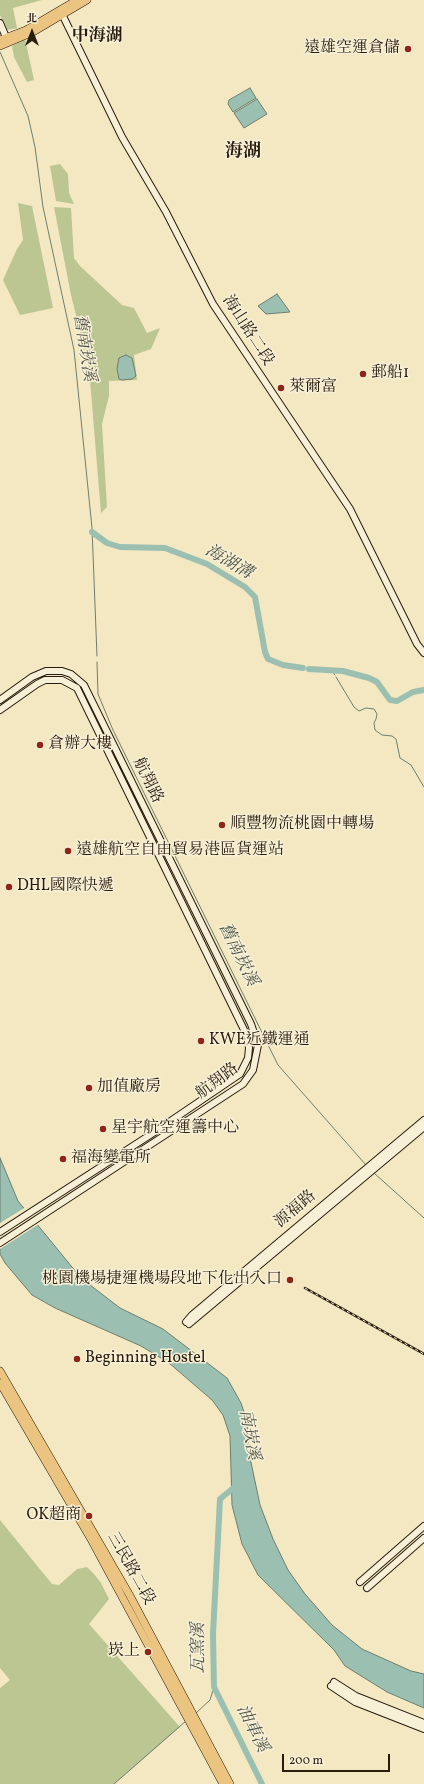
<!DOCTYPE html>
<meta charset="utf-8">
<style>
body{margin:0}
#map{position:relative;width:424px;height:1784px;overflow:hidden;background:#f3e8c1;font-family:Vollkorn,"Noto Serif TC",serif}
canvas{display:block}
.north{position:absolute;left:12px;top:12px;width:40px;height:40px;-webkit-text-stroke:3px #f7f0d7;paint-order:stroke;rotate:0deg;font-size:11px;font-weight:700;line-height:16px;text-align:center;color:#281c0d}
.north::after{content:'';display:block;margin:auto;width:14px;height:18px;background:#281c0d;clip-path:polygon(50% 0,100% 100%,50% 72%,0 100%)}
.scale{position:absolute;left:282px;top:1754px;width:108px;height:18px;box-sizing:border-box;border:2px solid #281c0d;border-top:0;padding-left:5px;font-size:12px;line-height:14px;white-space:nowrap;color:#281c0d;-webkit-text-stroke:3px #f7f0d7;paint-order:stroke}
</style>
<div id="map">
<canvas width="424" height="1784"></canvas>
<div class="north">北</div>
<div class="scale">200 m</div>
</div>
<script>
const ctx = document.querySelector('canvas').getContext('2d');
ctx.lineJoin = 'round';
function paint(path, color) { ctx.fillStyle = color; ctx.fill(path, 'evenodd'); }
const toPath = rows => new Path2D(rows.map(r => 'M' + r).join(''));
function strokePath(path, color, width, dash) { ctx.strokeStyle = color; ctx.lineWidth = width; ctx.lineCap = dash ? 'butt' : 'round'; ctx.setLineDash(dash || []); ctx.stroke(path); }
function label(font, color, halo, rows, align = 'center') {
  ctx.font = font + ' Vollkorn,"Noto Serif TC",serif'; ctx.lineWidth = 3; ctx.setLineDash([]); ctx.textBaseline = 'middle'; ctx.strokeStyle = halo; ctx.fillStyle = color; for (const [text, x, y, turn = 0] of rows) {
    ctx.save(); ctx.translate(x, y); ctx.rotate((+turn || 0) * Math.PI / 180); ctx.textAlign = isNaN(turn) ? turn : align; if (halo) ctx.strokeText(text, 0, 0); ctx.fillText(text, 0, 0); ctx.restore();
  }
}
paint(toPath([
 [0,0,42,0,13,8,17,28,7,30,0,15],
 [25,39,34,80,27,82,14,57,12,46],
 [60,164,68,174,69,193,74,204,56,201,50,166],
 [18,203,32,206,53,308,20,315,3,280,17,249,23,240],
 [54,207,71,208,74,258,80,266,122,305,134,308,147,333,160,328,151,349,134,355,137,380,109,381,109,396,102,424,107,507,101,513,89,368,71,295],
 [0,1520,52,1584,59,1585,77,1569,87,1567,94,1574,101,1583,109,1599,89,1624,180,1727,114,1784,0,1784,0,1688,10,1680,0,1668]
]), '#bbc693');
const water = toPath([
 [250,88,256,98,233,112,228,104,229,100,250,88],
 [257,99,267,114,244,128,234,113,257,99],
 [277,294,290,312,266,314,258,306,277,294],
 [126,355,132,358,136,376,132,379,122,380,119,379,117,369,119,358,126,355],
 [0,1158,18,1201,81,1278,120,1308,163,1329,227,1378,241,1403,247,1421,248,1448,260,1505,273,1539,288,1570,305,1594,332,1625,362,1649,411,1671,424,1674,424,1708,387,1692,345,1666,334,1650,258,1575,242,1544,232,1505,230,1436,223,1415,212,1400,169,1363,141,1346,55,1308,32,1295,5,1263,0,1254,0,1158]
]);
paint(water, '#9bc0b2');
strokePath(water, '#6d7e70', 1);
paint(toPath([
 [26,1207,39,1224,0,1249,0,1223]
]), '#f3e8c1');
strokePath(toPath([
 [0,52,28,116,35,147,43,207,74,350,92,528,97,656],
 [97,662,98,694,113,730,278,1065,366,1165],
 [331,670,335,675],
 [336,677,354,707,359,711,366,708,374,709,377,714,376,719,374,723,375,730,382,735,392,736,396,739,400,758,411,765,424,787],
 [374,1173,424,1218],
 [196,1713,210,1700,214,1687],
 [114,1784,186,1721]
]), '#6d7e70', 1);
strokePath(toPath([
 [92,532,107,543,120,547,165,548,207,564,245,587,255,597,265,652,268,659,283,665,303,668],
 [309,669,343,671,369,678,377,682,390,700,397,701,413,692,424,690],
 [237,1485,220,1499,213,1634,214,1687,262,1784]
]), '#9bc0b2', 6);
const secondary = toPath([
 [61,12,122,137,166,212,213,304,350,509,417,644,424,653],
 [0,23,8,42],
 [0,700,32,677,46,671,62,671,71,674,84,685,251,1024,258,1045,253,1070,243,1084,0,1243],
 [0,710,37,684,45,680,62,680,77,688,248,1038,249,1048,248,1058,240,1074,150,1135,0,1232],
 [186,1322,192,1315,424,1120],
 [189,1324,424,1127],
 [360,1582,424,1526],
 [367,1588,424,1538],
 [334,1682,356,1696,424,1723],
 [331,1686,355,1702,424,1729]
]);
const primary = toPath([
 [0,40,26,30,77,0],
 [0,46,33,32,87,0],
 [0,1371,129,1594,230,1784],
 [0,1383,92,1541,223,1784]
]);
strokePath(secondary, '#281c0d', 8);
strokePath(primary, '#281c0d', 8);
strokePath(secondary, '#f7f0d7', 6);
strokePath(primary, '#eac480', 7);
const rail = toPath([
 [305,1288,424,1354]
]);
strokePath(rail, '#281c0d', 2.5);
strokePath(rail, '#f7f0d7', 1, [3]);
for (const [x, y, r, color] of [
 [408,49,4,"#8f2418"],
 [363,374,4,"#8f2418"],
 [281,388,4,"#8f2418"],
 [40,745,4,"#8f2418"],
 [222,825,4,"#8f2418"],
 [68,851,4,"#8f2418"],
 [9,887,4,"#8f2418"],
 [201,1041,4,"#8f2418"],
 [89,1088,4,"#8f2418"],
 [103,1129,4,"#8f2418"],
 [63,1159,4,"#8f2418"],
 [290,1280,4,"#8f2418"],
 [77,1359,4,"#8f2418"],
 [89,1516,4,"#8f2418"],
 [148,1652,4,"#8f2418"]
]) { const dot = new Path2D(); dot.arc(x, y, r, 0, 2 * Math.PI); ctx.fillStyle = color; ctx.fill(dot); strokePath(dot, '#f7f0d7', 1.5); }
label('16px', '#281c0d', '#f7f0d7', [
 ["遠雄空運倉儲",400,49,"right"],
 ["郵船1",371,374],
 ["萊爾富",289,388],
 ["倉辦大樓",48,745],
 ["順豐物流桃園中轉場",230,825],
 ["遠雄航空自由貿易港區貨運站",76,851],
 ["DHL國際快遞",17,887],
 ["KWE近鐵運通",209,1041],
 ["加值廠房",97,1088],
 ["星宇航空運籌中心",111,1129],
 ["福海變電所",71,1159],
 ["桃園機場捷運機場段地下化出入口",282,1280,"right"],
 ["Beginning Hostel",85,1359],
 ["OK超商",81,1516,"right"],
 ["崁上",140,1652,"right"]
], 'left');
label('16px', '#281c0d', '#f7f0d7', [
 ["海山路二段",247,331,57],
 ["航翔路",147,781,64],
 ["航翔路",218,1082,-37],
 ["源福路",296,1210,-40],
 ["三民路二段",130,1569,61]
]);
label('bold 17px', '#281c0d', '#f7f0d7', [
 ["中海湖",97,37]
]);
label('italic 17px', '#505547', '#f7f0d7', [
 ["舊南崁溪",83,348,81],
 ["海湖溝",228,563,30],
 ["舊南崁溪",237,955,64],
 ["南崁溪",248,1435,80],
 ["瓦窯溪",200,1648,-90],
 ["油車溪",251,1729,64]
]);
label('bold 18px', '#281c0d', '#f7f0d7', [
 ["海湖",243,153]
]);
</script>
